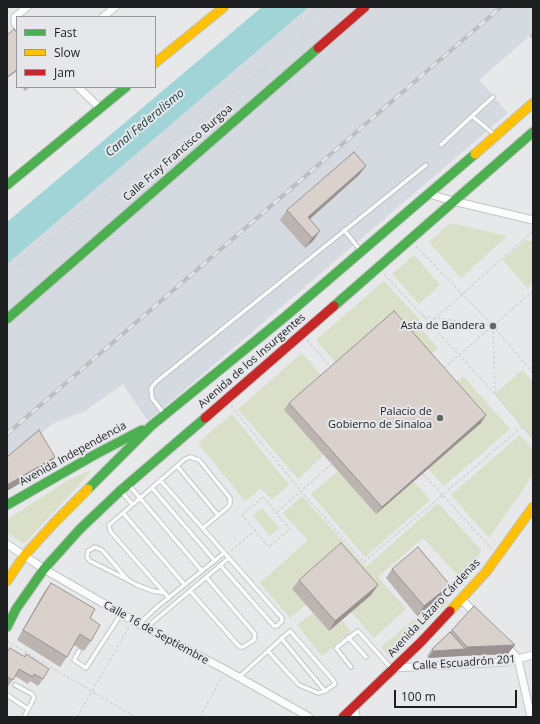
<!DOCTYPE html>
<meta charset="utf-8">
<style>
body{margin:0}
#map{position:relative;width:540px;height:724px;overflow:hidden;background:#e6e8ea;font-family:"Open Sans",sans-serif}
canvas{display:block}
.frame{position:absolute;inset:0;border:8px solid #1d1e1f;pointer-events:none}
.legend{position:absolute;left:16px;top:16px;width:140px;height:72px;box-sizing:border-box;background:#e5e7eb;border:1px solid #959799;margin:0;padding:5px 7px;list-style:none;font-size:12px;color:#1d1e1f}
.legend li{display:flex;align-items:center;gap:8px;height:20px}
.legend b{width:20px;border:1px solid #959799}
.scale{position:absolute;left:394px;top:690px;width:123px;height:18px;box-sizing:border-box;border:2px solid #1d1e1f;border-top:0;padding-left:5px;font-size:12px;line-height:14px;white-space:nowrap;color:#1d1e1f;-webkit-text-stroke:3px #e5e7eb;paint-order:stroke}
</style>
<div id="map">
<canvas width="540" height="724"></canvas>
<div class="frame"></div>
<ul class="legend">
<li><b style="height:5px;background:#4caf50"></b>Fast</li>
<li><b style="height:5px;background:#ffc107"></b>Slow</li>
<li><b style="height:5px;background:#c62828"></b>Jam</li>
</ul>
<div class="scale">100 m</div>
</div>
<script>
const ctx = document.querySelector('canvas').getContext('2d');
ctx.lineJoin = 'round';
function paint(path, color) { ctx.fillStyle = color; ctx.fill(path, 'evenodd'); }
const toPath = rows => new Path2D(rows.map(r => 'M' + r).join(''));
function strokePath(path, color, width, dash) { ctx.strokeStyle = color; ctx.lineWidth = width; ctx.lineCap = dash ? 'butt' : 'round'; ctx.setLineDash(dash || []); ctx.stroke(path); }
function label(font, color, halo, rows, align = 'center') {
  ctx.font = font + ' "Open Sans",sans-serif'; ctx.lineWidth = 4; ctx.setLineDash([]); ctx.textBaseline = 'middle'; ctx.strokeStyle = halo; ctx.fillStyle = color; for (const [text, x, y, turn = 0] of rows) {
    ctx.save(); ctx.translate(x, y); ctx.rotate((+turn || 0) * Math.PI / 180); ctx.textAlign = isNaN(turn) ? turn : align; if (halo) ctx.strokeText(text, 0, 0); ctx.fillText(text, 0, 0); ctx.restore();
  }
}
paint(toPath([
 [309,7,533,7,533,33,479,80,508,113,148,421,123,384,85,411,54,423,7,459,7,264]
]), '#d5d9e0');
paint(toPath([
 [450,223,507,236,461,278,429,242],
 [526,240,533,241,533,283,527,288,503,260],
 [414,255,440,285,419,304,392,274],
 [384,281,420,320,416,323,438,348,425,359,337,364,316,340],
 [302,353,322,376,284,410,324,455,298,479,238,409],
 [522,370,533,382,533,440,495,394],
 [463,376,510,429,444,486,428,469,450,387],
 [232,414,289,485,272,500,261,488,245,501,198,443],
 [520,435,533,450,533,475,489,538,451,495],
 [91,470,89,474,24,544,7,533,7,520,68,480],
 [338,471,414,481,430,500,365,557,311,494],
 [302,496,366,567,438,503,482,551,460,578,423,538,378,577,406,609,374,638,351,612,371,595,293,589,306,605,290,618,260,583,308,540,283,513],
 [262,508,279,528,270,536,253,516],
 [443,595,449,602,391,659,381,647],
 [313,613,329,631,342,620,351,631,322,656,297,625]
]), '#d9dfc8');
paint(toPath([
 [262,7,309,7,7,264,7,222]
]), '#a1d4d7');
const lane = toPath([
 [493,97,472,116,495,135],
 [441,145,472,116],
 [344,230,361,251],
 [164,414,152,398,151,388,156,382,426,165],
 [177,466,218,515],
 [160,480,282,618,282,621,277,626,274,626,220,565],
 [128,484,202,571],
 [152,488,215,561],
 [121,491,132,504],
 [123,513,185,585],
 [128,580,102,550,95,547,88,551,87,557,90,561,128,580,137,585,153,591,165,593],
 [190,591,238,645,240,647,243,647,254,640,255,634,206,577],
 [169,598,110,531,109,525,185,459,190,457,199,460,230,498,230,504,228,507,203,528],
 [139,624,157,607,224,553],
 [147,627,229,558],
 [348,637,366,657],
 [281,638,325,691],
 [79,651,74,660,86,668,121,614],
 [351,667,336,648,358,631,391,668],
 [239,677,290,631,333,680,335,684,325,691,318,693,299,685,268,651],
 [15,685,32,694,34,698,24,717],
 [7,695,28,709]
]);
const street = toPath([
 [103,17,115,7],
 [17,26,15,23,15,17,27,7],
 [78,87,100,108],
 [429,194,453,201,533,220],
 [7,544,44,569,139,624,226,670,309,717],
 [461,599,478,616],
 [505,644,518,659,531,717],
 [394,668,506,662,533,655],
 [354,707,356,717]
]);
const fast = toPath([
 [7,185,126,87],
 [334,306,533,132],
 [7,319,318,48],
 [88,489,151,426,286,316,475,154],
 [7,505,96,454,142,430],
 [7,627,16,609,44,569,80,529,120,491,205,418]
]);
const slow = toPath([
 [155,63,224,7],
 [475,154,533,103],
 [7,581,24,556,55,522,88,489],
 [450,611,486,572,533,507]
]);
const jam = toPath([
 [318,48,365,7],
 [205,418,334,306],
 [343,717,421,642,450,611]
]);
strokePath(lane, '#c3c5c6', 5.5);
strokePath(street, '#c3c5c6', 9);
strokePath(fast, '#c3c5c6', 11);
strokePath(slow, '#c3c5c6', 11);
strokePath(jam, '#c3c5c6', 11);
strokePath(toPath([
 [416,246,493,326,533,373],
 [384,274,495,394,533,439],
 [7,276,340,7],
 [423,316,493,326],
 [430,323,533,231],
 [493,326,495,394],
 [307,340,331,367],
 [444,368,533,291],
 [231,406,301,491,364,562,522,427],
 [423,474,492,549],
 [263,497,290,529,269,547,242,515,263,497],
 [277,512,332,464],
 [231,551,255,530],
 [7,641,135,717],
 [77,717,129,627],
 [200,717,222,677]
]), '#d4d4d5', 1.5, [3, 2]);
strokePath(lane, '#fbfcfc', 3.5);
strokePath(street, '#fbfcfc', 7);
strokePath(fast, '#4caf50', 9);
strokePath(slow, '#ffc107', 9);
strokePath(jam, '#c62828', 9);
const rail = toPath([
 [7,434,501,7]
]);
strokePath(rail, '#bebec0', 4);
strokePath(rail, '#e5e7eb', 2.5, [8]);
paint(toPath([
 [533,31,533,39,530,36],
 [22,87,30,87,25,91],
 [359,175,309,219,313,241,305,248,280,220,287,210],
 [289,403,486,415,481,423,376,514,284,410],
 [392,569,450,585,443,595,417,616,386,578],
 [299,580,378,585,371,595,329,631,292,589],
 [51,583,90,618,91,641,84,651,74,645,67,657,60,667,17,640,44,592],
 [452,630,508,654,460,656,428,658,427,656,432,649,450,632],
 [10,648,43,679,38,686,30,681,28,684,15,676,7,688,7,652]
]), '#bbb4b0');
paint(toPath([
 [17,70,17,71,7,78,7,77],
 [366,166,359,175,301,227,308,217],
 [320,231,313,241,305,248,312,238],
 [486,415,481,423,376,514,382,507],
 [55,457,48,467,7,491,7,485],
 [378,585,371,595,329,631,335,621],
 [450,585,443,595,417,616,424,606],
 [515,645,508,654,460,656,467,647],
 [465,649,460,656,428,658,433,651]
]), '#999290');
const building = toPath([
 [14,29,17,33,17,70,7,77,7,35,14,29],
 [354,152,366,166,308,217,320,231,312,238,287,210,354,152],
 [394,311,486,415,382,507,289,403,394,311],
 [39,430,55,457,7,485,7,457,39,430],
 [341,543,378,585,335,621,299,580,341,543],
 [418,547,450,585,424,606,392,569,418,547],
 [51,583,95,609,90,618,100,625,91,641,80,634,67,657,23,630,51,583],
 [474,606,515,645,467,647,452,630,474,606],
 [450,632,465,649,433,651,432,649,450,632],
 [10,648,25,657,26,654,49,669,43,679,34,674,33,677,19,669,13,680,7,677,7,652,10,648]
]);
paint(building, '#dad1cd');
strokePath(building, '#999290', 1);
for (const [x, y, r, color] of [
 [493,326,4,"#636566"],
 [440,418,4,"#636566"]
]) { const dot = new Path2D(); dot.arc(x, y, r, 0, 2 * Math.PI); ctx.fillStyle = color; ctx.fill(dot); strokePath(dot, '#e5e7eb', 1.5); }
label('11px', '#1d1e1f', '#e5e7eb', [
 ["Calle Fray Francisco Burgoa",178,153,-41],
 ["Avenida de los Insurgentes",252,361,-41],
 ["Avenida Independencia",73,454,-29],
 ["Avenida Lázaro Cárdenas",434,608,-47],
 ["Calle 16 de Septiembre",156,633,29],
 ["Calle Escuadrón 201",464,663,-4]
]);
label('11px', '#1d1e1f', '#e5e7eb', [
 ["Asta de Bandera",485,326],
 ["Palacio de",432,412],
 ["Gobierno de Sinaloa",432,425]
], 'right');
label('italic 12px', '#183b3d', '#e5e7eb', [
 ["Canal Federalismo",145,123,-40]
]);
</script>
